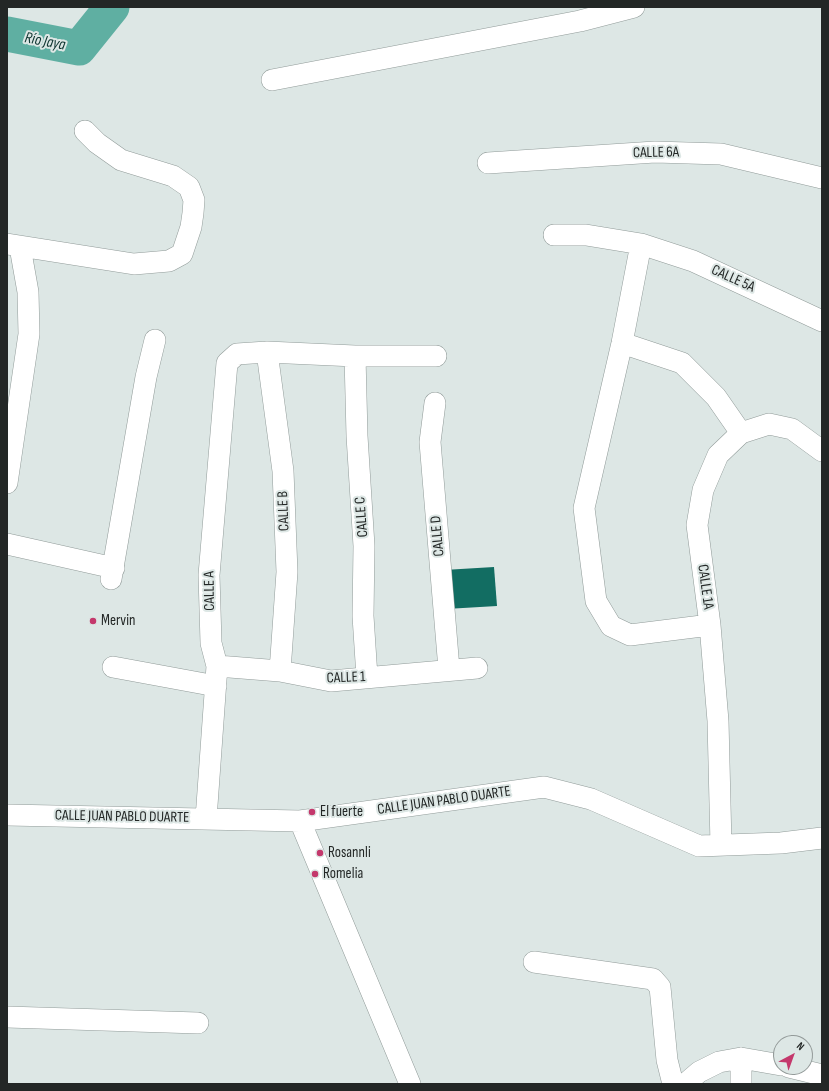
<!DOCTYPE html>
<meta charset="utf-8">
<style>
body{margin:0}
#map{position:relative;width:829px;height:1091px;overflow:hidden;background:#dde7e5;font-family:"Sofia Sans Condensed",sans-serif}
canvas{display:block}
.frame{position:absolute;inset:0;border:8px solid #232726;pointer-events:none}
.north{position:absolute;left:773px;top:1035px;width:40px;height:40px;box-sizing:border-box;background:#dde7e5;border:1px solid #939a99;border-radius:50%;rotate:41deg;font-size:11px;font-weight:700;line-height:16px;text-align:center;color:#232726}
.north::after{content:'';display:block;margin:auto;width:14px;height:18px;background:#c4386c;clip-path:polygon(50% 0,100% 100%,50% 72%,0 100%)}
</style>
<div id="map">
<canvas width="829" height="1091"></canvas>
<div class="frame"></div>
<div class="north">N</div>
</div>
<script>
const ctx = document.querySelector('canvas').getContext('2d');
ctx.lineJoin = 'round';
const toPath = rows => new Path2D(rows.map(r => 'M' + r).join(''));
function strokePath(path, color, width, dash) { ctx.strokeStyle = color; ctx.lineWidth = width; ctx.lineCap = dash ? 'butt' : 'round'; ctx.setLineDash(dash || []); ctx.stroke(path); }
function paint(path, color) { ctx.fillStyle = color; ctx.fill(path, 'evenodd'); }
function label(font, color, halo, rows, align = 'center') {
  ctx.font = font + ' "Sofia Sans Condensed",sans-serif'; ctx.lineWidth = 4; ctx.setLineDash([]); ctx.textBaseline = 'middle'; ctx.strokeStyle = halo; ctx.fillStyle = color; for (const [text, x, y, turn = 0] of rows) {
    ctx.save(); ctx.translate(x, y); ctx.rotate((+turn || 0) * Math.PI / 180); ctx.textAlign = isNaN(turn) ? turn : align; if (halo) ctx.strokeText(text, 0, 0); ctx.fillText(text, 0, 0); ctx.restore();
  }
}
strokePath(toPath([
 [7,34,79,48,112,7]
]), '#5fafa2', 35);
paint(toPath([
 [494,567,497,606,446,609,444,570]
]), '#126d62');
const street = toPath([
 [272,80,580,21,634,7],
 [488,163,655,152,721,154,822,178],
 [554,235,586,235,641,244,622,343,584,508,596,601,611,626,630,635,710,625],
 [7,244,134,264,169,261,182,254,191,227,193,213,194,200,189,187,173,176,121,160,97,143,85,131],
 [641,244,693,261,822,321],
 [622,343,682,363,716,397,741,433],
 [267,352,283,471,287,572,280,671],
 [355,356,357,436,364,546,363,616,367,677],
 [435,403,430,442,449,669],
 [7,483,29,334,28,292,20,247],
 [7,544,114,568],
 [111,579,146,377,155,340],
 [217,666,280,671,331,681,477,668],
 [113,667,216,686],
 [7,815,300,821,544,787,591,799,699,846,781,843,822,838],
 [206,819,217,666,211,643,209,575,227,363,237,354,267,352,355,356,436,356],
 [300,821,410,1084],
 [721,845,718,721,710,625,697,525,703,490,718,455,741,433,769,424,792,429,822,451],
 [534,962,653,979,660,987,667,1060,673,1084],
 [7,1017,198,1023],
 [789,1067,822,1075],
 [685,1084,699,1072,719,1062,741,1058,781,1065],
 [741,1084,741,1058]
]);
strokePath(street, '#919b99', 22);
strokePath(street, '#fff', 21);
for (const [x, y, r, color] of [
 [93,621,4,"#c4386c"],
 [312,812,4,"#c4386c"],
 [320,853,4,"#c4386c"],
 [315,874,4,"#c4386c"]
]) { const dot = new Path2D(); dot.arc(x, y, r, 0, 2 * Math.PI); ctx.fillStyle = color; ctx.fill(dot); strokePath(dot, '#dde7e5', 1.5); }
label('15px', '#232726', '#dde7e5', [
 ["CALLE 6A",656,153,-1],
 ["CALLE 5A",733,279,24],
 ["CALLE B",284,511,-92],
 ["CALLE C",362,517,-94],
 ["CALLE D",438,536,-95],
 ["CALLE 1A",705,587,82],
 ["CALLE A",210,591,-91],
 ["CALLE 1",346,678,-2],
 ["CALLE JUAN PABLO DUARTE",444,801,-8],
 ["CALLE JUAN PABLO DUARTE",122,817,1]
]);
label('15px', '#232726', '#dde7e5', [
 ["Mervin",101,621],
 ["El fuerte",320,812],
 ["Rosannli",328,853],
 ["Romelia",323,874]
], 'left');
label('italic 16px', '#0e3530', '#dde7e5', [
 ["Río Jaya",45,42,11]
]);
</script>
